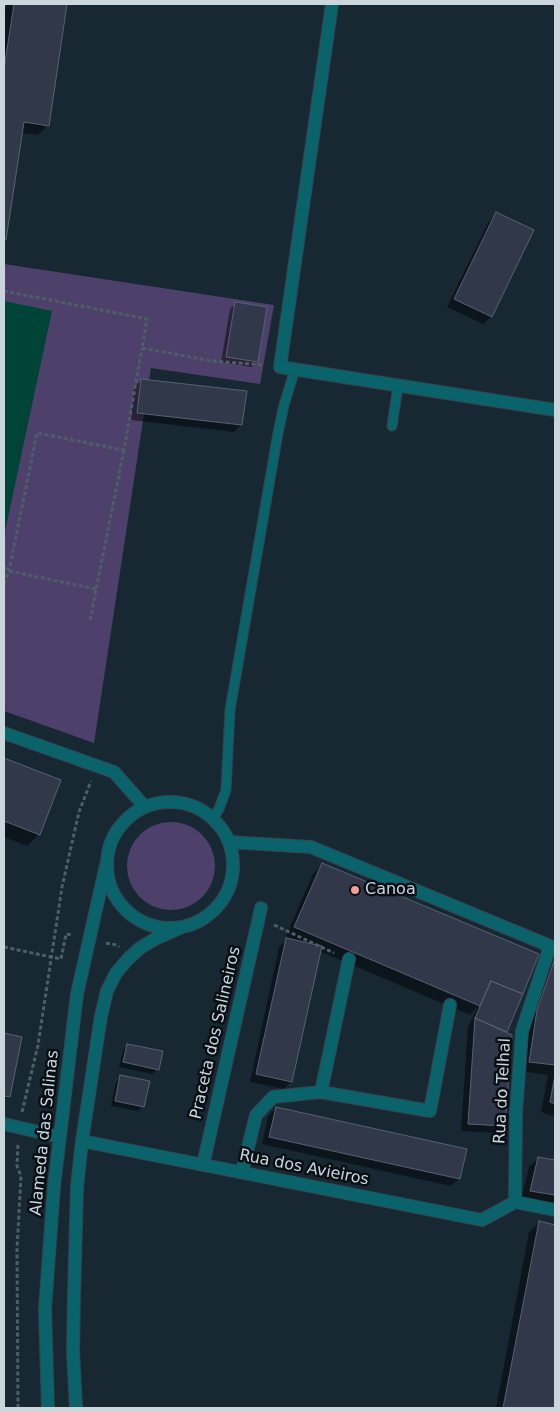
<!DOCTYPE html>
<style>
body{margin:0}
#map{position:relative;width:559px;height:1412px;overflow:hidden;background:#172833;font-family:"DejaVu Sans",sans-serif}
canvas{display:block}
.frame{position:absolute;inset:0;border:5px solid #cad5dc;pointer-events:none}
</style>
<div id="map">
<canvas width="559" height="1412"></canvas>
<div class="frame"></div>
</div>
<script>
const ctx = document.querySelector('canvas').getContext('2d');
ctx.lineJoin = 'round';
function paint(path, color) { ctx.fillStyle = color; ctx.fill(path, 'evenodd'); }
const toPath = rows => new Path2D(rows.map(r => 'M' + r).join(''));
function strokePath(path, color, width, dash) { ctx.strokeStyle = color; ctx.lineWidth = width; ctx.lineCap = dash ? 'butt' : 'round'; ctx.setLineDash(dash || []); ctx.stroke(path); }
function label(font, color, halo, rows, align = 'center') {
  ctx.font = font + ' "DejaVu Sans",sans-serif'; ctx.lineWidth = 5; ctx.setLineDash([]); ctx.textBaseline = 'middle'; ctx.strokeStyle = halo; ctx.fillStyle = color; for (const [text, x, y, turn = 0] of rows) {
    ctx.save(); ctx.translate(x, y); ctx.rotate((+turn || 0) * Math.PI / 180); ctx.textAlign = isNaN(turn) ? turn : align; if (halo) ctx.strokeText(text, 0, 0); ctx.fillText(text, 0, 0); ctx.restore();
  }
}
paint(toPath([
 [4,264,274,305,260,384,151,368,94,743,4,711],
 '127 866a44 44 0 1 1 88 0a44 44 0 1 1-88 0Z'
]), '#4d416c');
paint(toPath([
 [4,301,52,311,4,536]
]), '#004337');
paint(toPath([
 [6,4,66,4,47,126,38,135,21,133,5,239,4,241,4,20],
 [497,214,533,231,491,317,483,324,447,307,489,221],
 [235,304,257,362,252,367,221,362,230,309],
 [142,380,241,424,234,432,131,420,134,387],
 [4,759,60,780,39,834,27,846,4,837],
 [322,865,537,954,504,1033,504,1126,496,1133,461,1131,468,1027,478,1006,470,1015,319,951,291,1081,284,1089,250,1082,279,947,286,940,295,940,286,936,313,874],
 [555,962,555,1117,541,1112,548,1075,521,1071,528,1020,545,972],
 [4,1034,21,1037,8,1096,4,1101],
 [128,1045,157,1069,152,1074,119,1067,123,1050],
 [121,1077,143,1106,138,1111,111,1106,116,1082],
 [276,1108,459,1179,451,1186,262,1144,268,1116],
 [539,1158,555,1162,555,1205,521,1201,529,1167],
 [539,1223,555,1226,555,1408,496,1408,529,1232]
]), '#0007');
const building = toPath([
 [14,4,67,4,49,126,24,122,6,240,4,239,4,69,14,4],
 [496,212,534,230,492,317,454,299,496,212],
 [235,302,267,307,258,362,226,357,235,302],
 [141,379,247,391,242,425,137,413,141,379],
 [4,758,61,780,40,835,4,821,4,758],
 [322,863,539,954,523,994,491,981,480,1006,294,927,322,863],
 [286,938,322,946,292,1082,256,1074,286,938],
 [554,961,555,961,555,1065,529,1062,537,1010,554,961],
 [491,981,523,994,507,1032,475,1018,491,981],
 [475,1018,512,1035,505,1126,468,1124,475,1018],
 [4,1033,22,1037,10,1097,4,1096,4,1033],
 [127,1044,163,1051,159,1070,123,1062,127,1044],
 [120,1075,150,1081,144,1107,115,1101,120,1075],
 [555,1075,555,1104,550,1102,555,1075],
 [276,1107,467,1149,460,1179,269,1137,276,1107],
 [538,1157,555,1160,555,1195,530,1191,538,1157],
 [539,1221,555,1225,555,1408,503,1408,539,1221]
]);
paint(building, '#313849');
strokePath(building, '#586172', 1);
const lane = toPath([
 [392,426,398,386],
 [213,818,219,809,226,790,230,710,278,433,284,405,295,369]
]);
const street = toPath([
 [332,4,280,367,555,410],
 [4,733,114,772,145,807],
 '107 865a63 63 0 1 1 126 0a63 63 0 1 1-126 0Z',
 [229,842,311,847,555,948],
 [321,1092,430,1111,450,1005],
 [4,1124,60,1137],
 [82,1141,482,1220,515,1202],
 [203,1165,261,908],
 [242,1172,256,1115,273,1097,321,1092,349,959],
 [515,1202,516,1113,522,1031,549,949,551,947],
 [515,1202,555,1210],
 [48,1408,45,1309,54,1186,77,994,106,865],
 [76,1408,73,1351,74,1295,77,1187,82,1141,101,1016,107,991,116,973,128,959,140,948,155,939,182,927]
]);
strokePath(lane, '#34444e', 11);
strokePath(street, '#34444e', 14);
strokePath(toPath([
 [4,291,147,319,142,348,212,361,264,365],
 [4,567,9,571,96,589],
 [4,584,9,571,37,433,124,450,142,348],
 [90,620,124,450],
 [274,925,334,953],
 [106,943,117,945,119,947],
 [4,947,61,959,66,934,73,935],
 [22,1112,38,1045,62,887,79,812,91,781],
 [18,1408,17,1249,21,1176,17,1166,18,1143]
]), '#4e5e67', 3, [4, 2.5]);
strokePath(lane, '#0a626b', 9);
strokePath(street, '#0a626b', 12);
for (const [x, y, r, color] of [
 [355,890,5,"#f59c93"]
]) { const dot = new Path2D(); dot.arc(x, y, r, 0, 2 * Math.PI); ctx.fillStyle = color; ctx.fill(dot); strokePath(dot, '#091015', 2); }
label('16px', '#cad5dc', '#091015', [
 ["Canoa",365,890]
], 'left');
label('16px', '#cad5dc', '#091015', [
 ["Praceta dos Salineiros",216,1033,-77],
 ["Rua do Telhal",503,1091,-87],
 ["Alameda das Salinas",45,1133,-84],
 ["Rua dos Avieiros",304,1168,11]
]);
</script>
